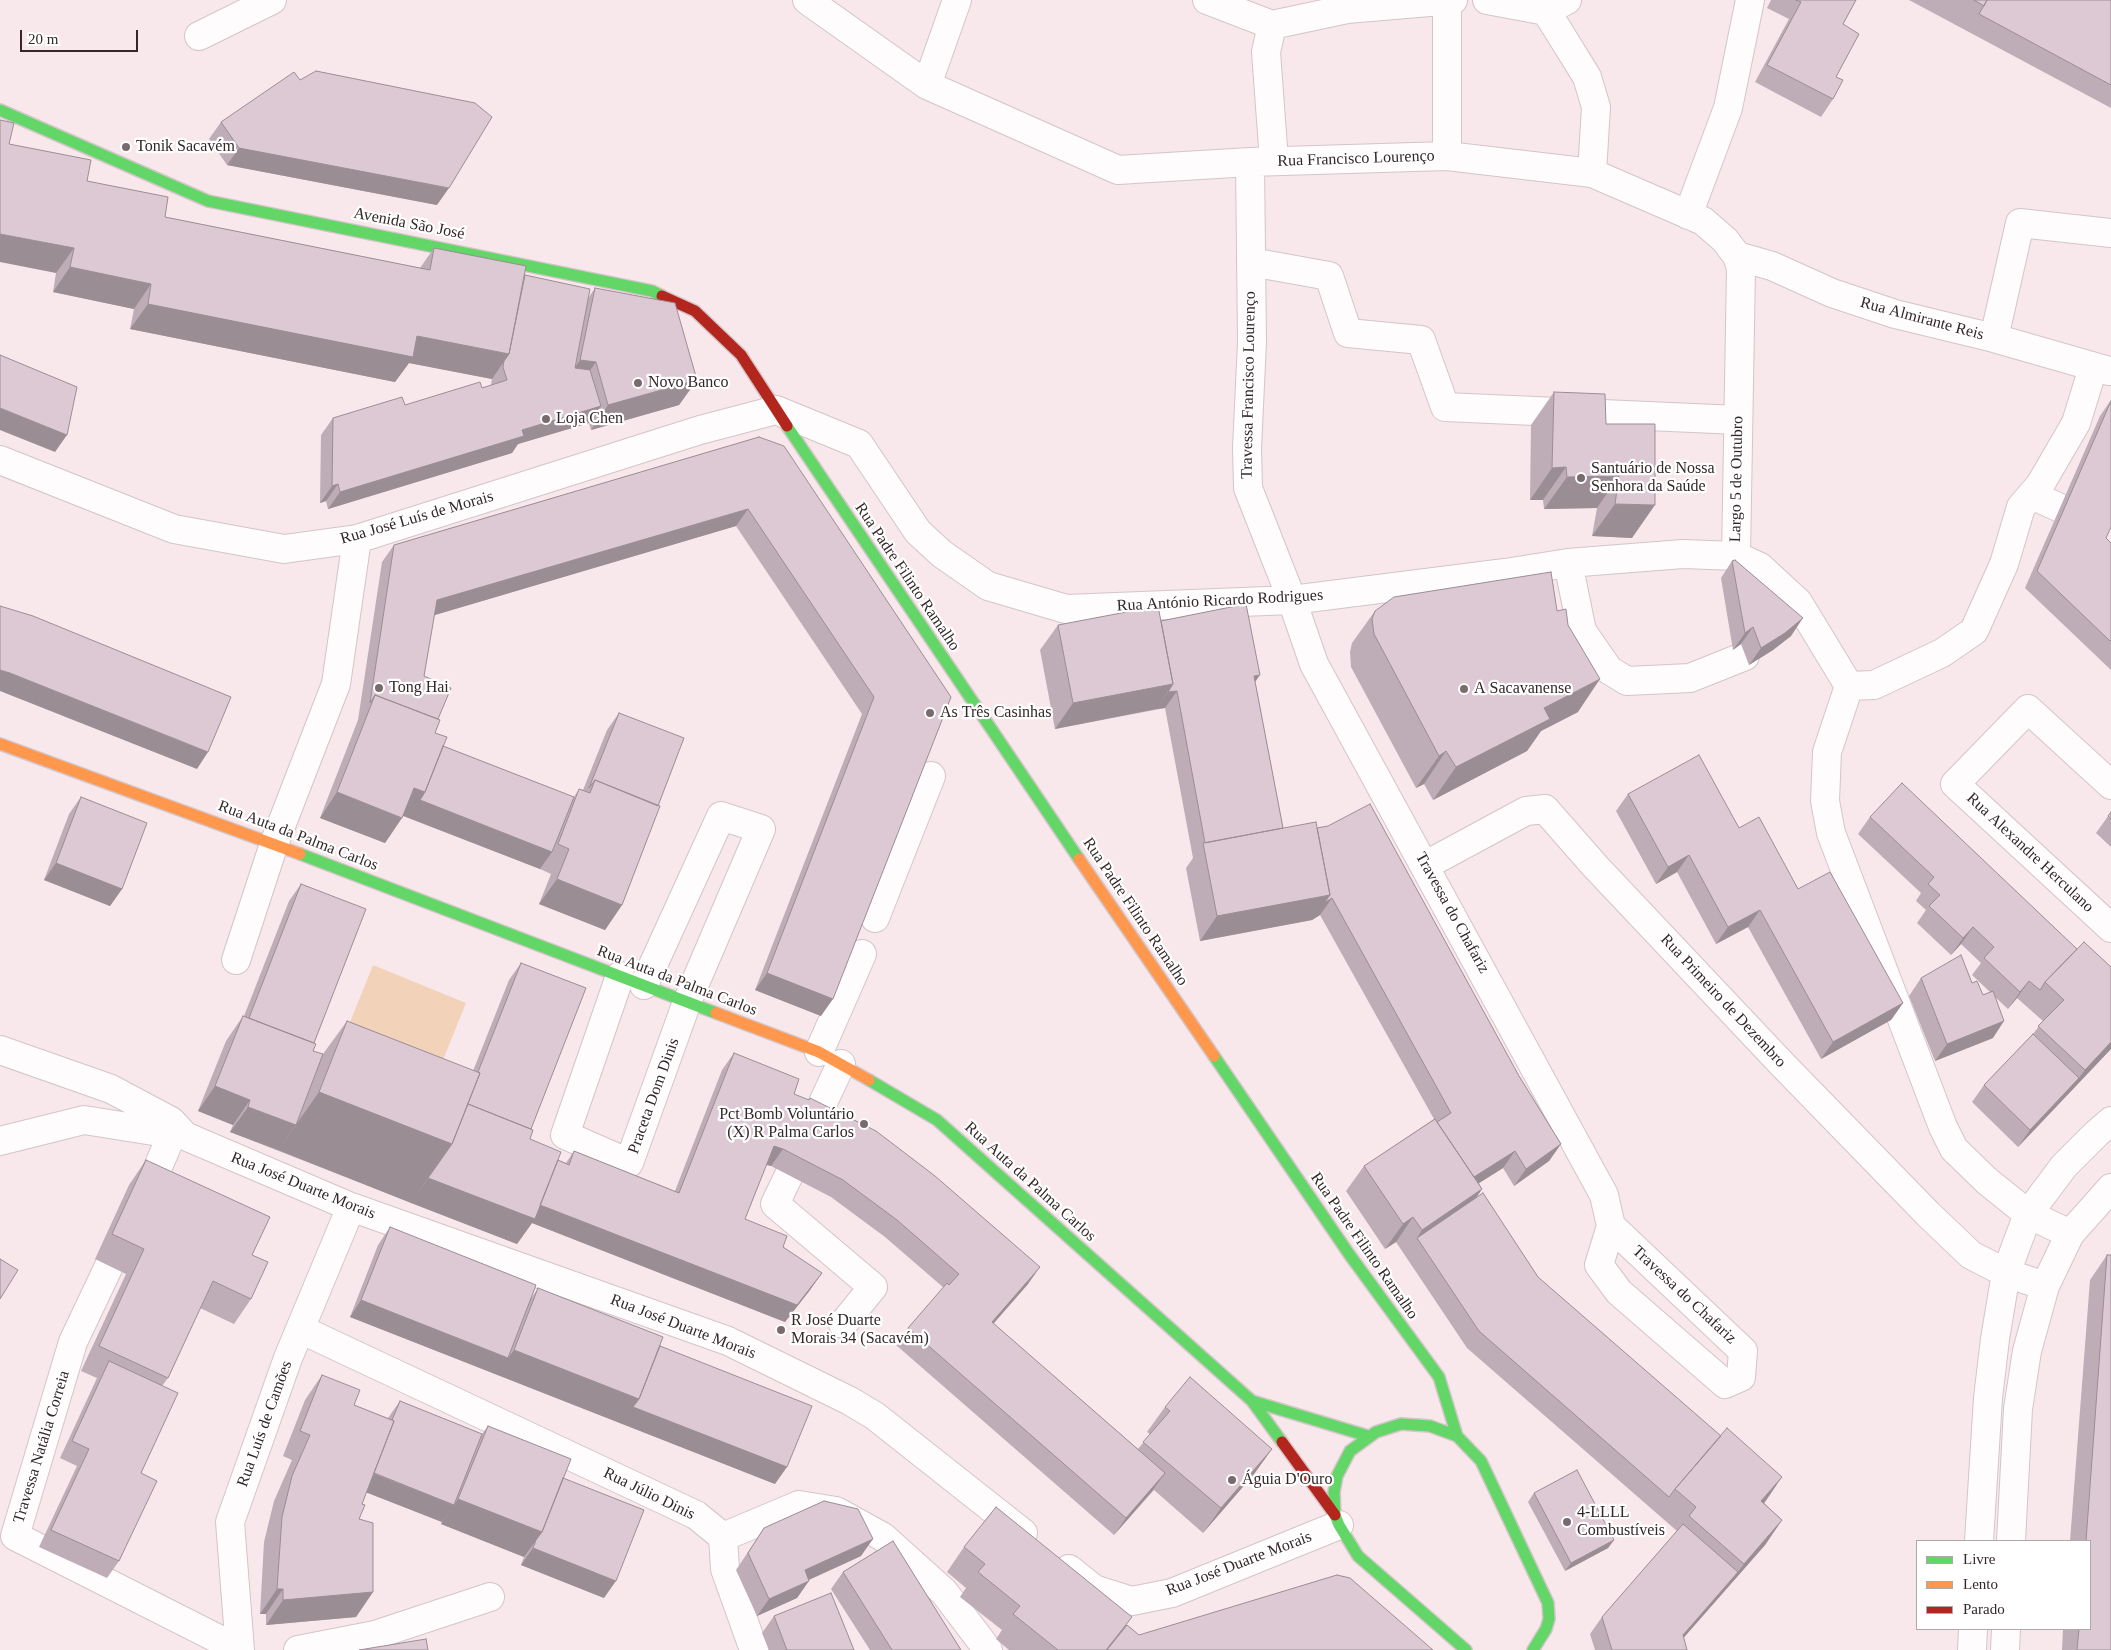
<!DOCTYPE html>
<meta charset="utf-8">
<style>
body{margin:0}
#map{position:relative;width:2111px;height:1650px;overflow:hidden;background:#f8e8eb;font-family:Georgia,serif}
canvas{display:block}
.legend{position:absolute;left:1916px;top:1540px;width:175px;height:90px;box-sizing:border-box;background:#fff;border:1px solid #aea9a9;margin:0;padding:6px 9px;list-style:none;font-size:15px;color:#342729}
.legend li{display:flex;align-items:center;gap:10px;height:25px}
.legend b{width:25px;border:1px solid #aea9a9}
.scale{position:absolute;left:20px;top:30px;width:118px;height:22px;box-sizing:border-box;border:2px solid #342729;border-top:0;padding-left:6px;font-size:15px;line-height:18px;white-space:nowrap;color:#342729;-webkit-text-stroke:4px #fff;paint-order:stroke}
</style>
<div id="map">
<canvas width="2111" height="1650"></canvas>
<ul class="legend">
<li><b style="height:6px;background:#63d668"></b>Livre</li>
<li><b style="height:6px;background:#ff974d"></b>Lento</li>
<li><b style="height:6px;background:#b3261e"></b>Parado</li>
</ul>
<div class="scale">20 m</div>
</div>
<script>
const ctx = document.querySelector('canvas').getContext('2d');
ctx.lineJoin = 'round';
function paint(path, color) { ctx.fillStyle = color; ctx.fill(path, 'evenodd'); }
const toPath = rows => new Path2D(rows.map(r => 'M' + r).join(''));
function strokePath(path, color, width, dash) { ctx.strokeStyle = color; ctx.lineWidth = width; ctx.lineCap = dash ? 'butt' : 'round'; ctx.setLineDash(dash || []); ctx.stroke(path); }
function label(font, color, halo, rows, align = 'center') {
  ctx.font = font + ' Georgia,serif'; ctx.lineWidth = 4.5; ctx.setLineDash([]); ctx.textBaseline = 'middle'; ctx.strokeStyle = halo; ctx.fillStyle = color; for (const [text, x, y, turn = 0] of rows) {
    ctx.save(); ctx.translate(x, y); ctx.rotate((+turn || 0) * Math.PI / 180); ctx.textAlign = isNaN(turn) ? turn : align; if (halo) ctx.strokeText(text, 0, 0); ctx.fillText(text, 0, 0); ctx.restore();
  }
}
paint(toPath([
 [373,965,466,1003,441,1065,348,1027]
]), '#f2d3ba');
const street = toPath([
 [807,0,927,85,1118,170,1250,162,1447,156,1592,173,1703,221,1725,240,1737,256,1741,268,1736,556],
 [1207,0,1272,25,1347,9,1453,0],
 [1487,0,1546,11,1561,35,1587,77,1596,107,1592,173],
 [1447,1,1447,156],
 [1546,11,1567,0],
 [1272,25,1266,52,1274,161],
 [199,36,272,0],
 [927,85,957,0],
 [1250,162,1252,342,1247,448,1248,488,1292,600,1314,664,1604,1195,1611,1226,1599,1265,1619,1292,1725,1384,1741,1377,1743,1351,1611,1226],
 [1688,215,1728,108,1750,0],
 [1737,256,1772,266,1832,293,1895,314,1994,338,2109,371],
 [1251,262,1329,276,1348,333,1421,340,1445,407,1738,420],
 [1994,338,2020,223,2111,233],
 [0,460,174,529,284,549,357,539,700,430,776,410,859,444,918,532,942,554,988,586,1066,609,1292,600,1505,573,1568,563,1683,554,1736,556,1760,567,1798,602,1849,686],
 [2032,495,2060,508],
 [1568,563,1582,631,1609,670,1627,681,1690,678,1745,656],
 [1849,686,1827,752,1825,801,1831,833,1943,1127,1954,1149,1987,1181,2028,1214,2070,1234],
 [1849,686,1874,685,1942,653,1974,631,2004,564,2021,507,2040,485,2076,423,2093,368],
 [2111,785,2028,709,1955,784,2111,928],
 [1426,865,1526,811,1545,809,1595,866,1781,1063,1928,1214,1971,1255,2006,1273,2045,1286],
 [875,918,931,776],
 [236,960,274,844,336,684,357,539],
 [620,976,565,1135,629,1163,687,1002,761,829,721,816,644,985],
 [0,1050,111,1089,171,1121,184,1135],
 [819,1052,862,954],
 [814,1122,841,1064],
 [0,1141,84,1120,185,1136,351,1207,728,1341,850,1401,875,1416,1023,1533],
 [789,1175,775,1204,873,1287,843,1324],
 [147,1193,172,1134],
 [109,1266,73,1342,15,1536,240,1650],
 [300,1329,696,1515,723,1537,799,1505,836,1511,883,1537,944,1592,988,1650],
 [723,1537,725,1569,754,1650],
 [1979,1541,1988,1398,1995,1339,2006,1273,2028,1214,2064,1166,2096,1134,2111,1121],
 [2011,1541,2018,1409,2027,1351,2045,1286,2070,1234,2111,1188],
 [1069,1569,1094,1589,1132,1601,1172,1593,1339,1525],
 [240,1650,230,1522,288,1358,351,1207],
 [298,1650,375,1635,490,1597],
 [1972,1650,1973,1629],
 [2005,1650,2006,1629]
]);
const fast = toPath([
 [0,110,208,201,652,291,662,296],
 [787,426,1079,859],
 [300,854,716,1013],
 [1214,1056,1349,1254,1439,1377,1457,1436],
 [869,1080,937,1120,1252,1401,1282,1442],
 [1252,1401,1368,1436],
 [1466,1650,1358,1556,1339,1525,1335,1515,1334,1492,1337,1476,1350,1451,1376,1432,1401,1424,1430,1426,1457,1436,1481,1461,1548,1603,1549,1619,1546,1629,1533,1650]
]);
const slow = toPath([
 [0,744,300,854],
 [1079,859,1214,1056],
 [716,1013,819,1052,869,1080]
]);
const jam = toPath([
 [662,296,695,311,741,355,787,426],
 [1282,1442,1335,1515]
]);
strokePath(street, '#d3c5c8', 30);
strokePath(fast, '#d3c5c8', 14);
strokePath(slow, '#d3c5c8', 14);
strokePath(jam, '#d3c5c8', 14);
strokePath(street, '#fefcfc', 28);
strokePath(fast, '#63d668', 11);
strokePath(slow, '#ff974d', 11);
strokePath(jam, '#b3261e', 11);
paint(toPath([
 [1771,0,1856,0,1843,24,1833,99,1821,117,1755,82,1789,19,1767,8],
 [1909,0,2111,0,2111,108,1967,31],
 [300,80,437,205,227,165,209,139,221,122],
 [9,144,165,217,420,268,434,248,525,275,589,297,595,288,697,380,679,405,591,430,589,423,518,444,512,453,328,509,326,501,320,503,321,435,333,418,405,405,482,388,491,385,492,378,492,379,409,363,395,382,130,329,134,309,53,292,56,273],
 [1554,392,1606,424,1655,424,1632,538,1592,536,1597,508,1544,509,1543,500,1530,500,1531,425],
 [2111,400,2106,538,2111,543,2111,670,2025,588,2100,416],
 [759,437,951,697,821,1016,755,990,862,714,736,526,434,615,424,676,438,719,435,733,443,746,574,797,579,789,583,790,607,730,619,713,658,806,622,905,605,930,539,904,551,874,540,869,403,816,385,843,320,818,358,720,382,562,394,545],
 [1732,561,1791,636,1773,650,1749,665,1741,644,1733,650,1721,578],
 [1375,611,1557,611,1568,625,1578,712,1541,731,1527,751,1433,800,1424,784,1416,788,1351,667,1350,652,1352,643],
 [1161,621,1255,681,1283,828,1317,828,1519,1076,1561,1144,1549,1161,1514,1186,1503,1168,1479,1183,1482,1189,1476,1198,1538,1277,1764,1503,1782,1520,1765,1545,1683,1638,1687,1650,1595,1650,1590,1634,1602,1617,1677,1531,1467,1348,1396,1242,1385,1249,1346,1191,1364,1166,1434,1119,1320,915,1312,920,1200,941,1186,868,1193,858,1165,708,1055,729,1040,650,1058,625],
 [1628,794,1739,828,1798,889,1903,1003,1891,1020,1821,1059,1748,927,1716,944,1677,872,1656,884,1616,811],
 [81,797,122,889,110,906,44,880,69,814],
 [2111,812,2111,847,2096,833],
 [1870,817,2077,949,2111,967,2111,1049,2018,1147,1972,1102,1984,1085,2033,1034,2043,1021,2017,998,2008,1009,1995,997,1993,1038,1935,1061,1909,996,1921,978,1972,983,1983,995,1990,992,1972,975,1981,963,1961,944,1951,955,1917,923,1926,910,1916,901,1921,893,1858,834],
 [301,884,314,1043,313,1051,323,1054,347,1021,473,1071,509,980,521,963,531,1129,530,1139,558,1160,566,1163,574,1151,675,1191,722,1070,734,1053,794,1094,1028,1284,993,1324,1138,1449,1150,1434,1147,1432,1165,1407,1272,1449,1254,1474,1203,1533,1154,1490,1114,1535,896,1345,908,1328,944,1288,885,1237,831,1197,771,1166,766,1165,745,1219,783,1247,822,1273,810,1290,785,1322,532,1223,517,1244,230,1132,233,1125,198,1111,226,1041,243,1016,244,1016,289,901],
 [146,1160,252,1255,251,1299,234,1324,200,1308,168,1378,162,1386,119,1561,107,1578,39,1547,77,1466,60,1458,97,1378,81,1371,126,1274,95,1259,129,1185],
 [390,1227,532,1297,538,1288,660,1346,775,1484,350,1317,378,1245],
 [2107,1255,2111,1650,2062,1650,2063,1629,2090,1629,2090,1541,2070,1541,2090,1280],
 [322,1375,354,1405,388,1418,400,1401,482,1434,488,1426,563,1478,604,1598,521,1565,524,1557,441,1524,442,1522,366,1492,362,1504,359,1519,373,1592,356,1617,266,1625,266,1614,260,1614,264,1542,274,1501,292,1460,283,1456,305,1400],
 [1534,1493,1614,1540,1608,1548,1565,1571,1528,1502],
 [764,1528,861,1556,809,1580,797,1598,757,1616,736,1570],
 [964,1547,1127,1625,1139,1635,1433,1650,1009,1650,996,1639,1002,1630,960,1597,966,1588,947,1572],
 [843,1572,961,1650,870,1650,831,1589],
 [774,1616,854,1650,769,1650,762,1633]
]), '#beadb6');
paint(toPath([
 [239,148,449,188,437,205,227,165],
 [0,234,74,248,56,273,0,262],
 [70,267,151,284,134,309,53,292],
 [148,304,417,336,509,354,492,379,409,363,395,382,130,329],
 [580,360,596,362,578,387,563,385],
 [697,380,679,405,591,430,608,405],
 [601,406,589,423,518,444,512,453,328,509,340,492,522,430],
 [0,408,67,435,55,452,0,430],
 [1566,467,1543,500,1530,500,1552,468],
 [1619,476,1597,508,1544,509,1567,477],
 [338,484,326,501,320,503,332,486],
 [1615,504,1655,505,1632,538,1592,536],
 [748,509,736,526,425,618,437,600],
 [1803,618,1791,636,1773,650,1749,665,1761,648],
 [1753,627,1741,644,1733,650,1745,633],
 [0,670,10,673,208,752,197,769,0,691],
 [1260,675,1248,692,1254,676],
 [1600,679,1578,712,1541,731,1527,751,1433,800,1456,767,1544,708],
 [1173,684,1156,709,1055,729,1073,703],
 [1177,691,1165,708,1156,709,1168,692],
 [1446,751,1424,784,1416,788,1439,756],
 [414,788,425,792,552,852,540,869,396,813],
 [337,792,402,818,385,843,320,818],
 [1689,855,1677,872,1656,884,1668,867],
 [56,863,122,889,110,906,44,880],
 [557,879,622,905,605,930,539,904],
 [1330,895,1332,898,1320,915,1312,920,1200,941,1217,916],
 [1760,910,1748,927,1716,944,1728,927],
 [1973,927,1961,944,1951,955,1963,938],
 [767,973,833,999,821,1016,755,990],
 [2029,981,2017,998,2008,1009,2020,992],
 [1903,1003,1891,1020,1821,1059,1833,1042],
 [2004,1021,1993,1038,1935,1061,1947,1044],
 [2111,1042,2111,1049,2018,1147,2030,1130,2079,1078,2085,1070],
 [215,1086,250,1100,233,1125,198,1111],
 [319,1092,452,1144,411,1203,278,1150],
 [248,1107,296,1125,278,1150,230,1132],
 [1561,1144,1549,1161,1514,1186,1526,1169],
 [774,1146,783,1149,771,1166,762,1163],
 [1515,1151,1503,1168,1454,1199,1466,1182],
 [428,1178,538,1204,822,1273,810,1290,785,1322,532,1223,517,1244,411,1203],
 [1482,1189,1465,1214,1417,1238,1422,1230],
 [1413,1217,1396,1242,1385,1249,1403,1224],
 [1040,1267,1028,1284,980,1339,992,1322],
 [361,1300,508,1358,514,1350,639,1399,787,1467,775,1484,350,1317],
 [1272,1449,1254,1474,1203,1533,1221,1508],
 [372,1473,454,1505,442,1522,360,1490],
 [1165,1473,1153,1490,1114,1535,1126,1518],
 [1782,1477,1765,1502,1744,1526,1761,1501],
 [458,1499,542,1532,524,1557,441,1524],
 [1782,1520,1765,1545,1673,1650,1683,1635,1738,1572,1744,1564],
 [873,1539,861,1556,793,1587,805,1570],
 [1614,1540,1608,1548,1565,1571,1571,1563],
 [533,1548,616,1581,604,1598,521,1565],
 [809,1581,797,1598,757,1616,769,1599],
 [277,1589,283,1589,266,1614,260,1614],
 [373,1592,356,1617,266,1625,283,1600]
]), '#9b8d94');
const building = toPath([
 [1796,0,1856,0,1843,24,1859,34,1836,77,1843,80,1833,99,1767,65,1801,2,1796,0],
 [1974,0,1987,0,1984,6,1974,0],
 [1987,0,2111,0,2111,85,1979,14,1987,0],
 [316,71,475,103,492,117,449,188,239,148,221,122,294,72,300,80,316,71],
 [0,120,14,123,9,144,91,160,87,181,168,197,165,217,430,270,434,248,526,266,509,354,417,336,413,357,148,304,151,284,70,267,74,248,0,234,0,120],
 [525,275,590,289,575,368,590,370,601,406,522,430,524,436,340,492,338,484,332,486,333,418,402,397,405,405,480,382,482,388,507,380,503,367,504,361,509,354,525,275],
 [595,288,675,303,697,380,608,405,596,362,580,360,595,288],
 [0,355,77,387,67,435,0,408,0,355],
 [1554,392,1605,394,1606,424,1655,424,1655,505,1615,504,1619,476,1567,477,1566,467,1552,468,1554,392],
 [2111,401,2111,527,2106,538,2111,543,2111,640,2110,641,2037,571,2111,401],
 [759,437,784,446,951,697,833,999,767,973,874,697,748,509,437,600,424,676,451,688,438,719,375,695,370,703,394,545,759,437],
 [1735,560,1803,618,1785,633,1761,648,1753,627,1745,633,1732,561,1735,560],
 [1551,572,1557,611,1566,609,1568,625,1600,679,1544,708,1550,719,1456,767,1446,751,1439,756,1374,634,1372,619,1375,611,1394,597,1551,572],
 [1246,604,1260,675,1254,676,1283,828,1205,843,1177,691,1168,692,1173,684,1161,621,1246,604],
 [0,606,33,616,231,697,208,752,10,673,0,670,0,606],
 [1158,606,1173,684,1073,703,1058,625,1158,606],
 [375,695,440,720,435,733,447,737,425,792,414,788,402,818,337,792,375,695],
 [619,713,684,738,658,806,595,780,589,788,619,713],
 [443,746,574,797,552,852,420,800,425,792,443,746],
 [1699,755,1739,828,1759,817,1798,889,1830,872,1903,1003,1833,1042,1760,910,1728,927,1689,855,1668,867,1628,794,1699,755],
 [595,780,660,806,622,905,557,879,569,849,558,844,579,789,590,793,595,780],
 [1902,783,2077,949,2045,982,2040,990,2029,981,2020,992,1984,958,1994,947,1973,927,1963,938,1929,906,1940,895,1928,884,1934,877,1870,817,1902,783],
 [81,797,147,823,122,889,56,863,81,797],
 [1370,804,1519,1076,1561,1144,1526,1169,1515,1151,1474,1177,1437,1122,1451,1113,1332,898,1324,903,1330,895,1317,828,1328,826,1370,804],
 [2111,812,2111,819,2108,816,2111,812],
 [1316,822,1330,895,1217,916,1203,843,1316,822],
 [301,884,366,909,314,1043,249,1018,301,884],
 [2084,942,2111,967,2111,1042,2085,1070,2038,1026,2064,1000,2045,982,2084,942],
 [1961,955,1972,983,1977,981,1983,995,1993,991,2004,1021,1947,1044,1921,978,1961,955],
 [521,963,586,988,531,1129,468,1104,467,1106,480,1073,478,1072,521,963],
 [243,1016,316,1044,313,1051,323,1054,296,1125,248,1107,250,1100,215,1086,243,1016],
 [347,1021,480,1073,452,1144,319,1092,347,1021],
 [2033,1034,2079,1078,2030,1130,1984,1085,2033,1034],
 [734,1053,799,1079,794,1094,809,1100,810,1098,876,1131,935,1176,1040,1267,992,1322,1165,1473,1126,1518,908,1328,947,1283,949,1285,959,1274,897,1220,843,1180,783,1149,774,1146,745,1219,787,1236,783,1247,822,1273,797,1305,540,1205,558,1160,569,1165,574,1151,679,1193,734,1053],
 [468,1104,533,1130,530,1139,561,1152,535,1219,428,1178,452,1144,468,1104],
 [1435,1119,1482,1189,1422,1230,1413,1217,1403,1224,1364,1166,1435,1119],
 [146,1160,270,1217,252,1255,268,1262,251,1299,213,1281,168,1378,99,1346,144,1249,112,1234,146,1160],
 [1483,1193,1538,1277,1721,1436,1675,1489,1669,1497,1479,1331,1417,1238,1483,1193],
 [390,1227,536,1285,508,1358,361,1300,390,1227],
 [2107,1255,2111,1255,2111,1650,2077,1650,2079,1629,2090,1629,2090,1541,2086,1541,2107,1255],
 [0,1259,18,1270,0,1299,0,1259],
 [538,1288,663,1337,639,1399,514,1350,538,1288],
 [660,1346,812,1406,787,1467,633,1407,639,1399,660,1346],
 [109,1361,178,1393,141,1473,157,1481,119,1561,51,1530,89,1449,72,1441,109,1361],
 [322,1375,360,1390,354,1405,394,1421,362,1504,365,1505,359,1519,373,1523,373,1592,283,1600,283,1589,277,1589,282,1517,292,1476,310,1435,300,1431,322,1375],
 [1190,1377,1272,1449,1221,1508,1143,1442,1170,1411,1165,1407,1190,1377],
 [400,1401,482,1434,454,1505,374,1473,394,1421,392,1420,400,1401],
 [488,1426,571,1459,542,1532,458,1499,488,1426],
 [1727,1428,1782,1477,1761,1501,1782,1520,1744,1564,1689,1516,1696,1507,1675,1489,1727,1428],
 [1577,1470,1614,1540,1571,1563,1534,1493,1577,1470],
 [563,1478,644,1510,616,1581,533,1548,536,1540,542,1532,563,1478],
 [824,1501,858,1509,873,1539,805,1570,809,1581,769,1599,748,1553,764,1528,824,1501],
 [996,1507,1132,1617,1106,1650,1058,1650,1013,1614,1020,1606,978,1572,985,1564,964,1547,996,1507],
 [1683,1524,1738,1572,1683,1635,1687,1650,1612,1650,1602,1617,1683,1524],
 [893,1541,961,1650,892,1650,843,1572,893,1541],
 [1337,1575,1350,1578,1433,1650,1107,1650,1127,1625,1139,1635,1337,1575],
 [831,1593,854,1650,787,1650,774,1616,831,1593],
 [426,1639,428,1650,359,1650,426,1639]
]);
paint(building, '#ddc9d4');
strokePath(building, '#9b8d94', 1);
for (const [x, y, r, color] of [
 [126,147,5,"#796b6d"],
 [638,383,5,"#796b6d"],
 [546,419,5,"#796b6d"],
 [1581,478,5,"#796b6d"],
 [379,688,5,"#796b6d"],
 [1464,689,5,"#796b6d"],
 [930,713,5,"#796b6d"],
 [864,1124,5,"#796b6d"],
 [781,1330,5,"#796b6d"],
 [1232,1480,5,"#796b6d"],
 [1567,1522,5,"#796b6d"]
]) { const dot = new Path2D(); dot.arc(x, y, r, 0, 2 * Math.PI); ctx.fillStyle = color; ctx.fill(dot); strokePath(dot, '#fff', 2); }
label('16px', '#342729', '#fff', [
 ["Tonik Sacavém",136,147],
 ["Novo Banco",648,383],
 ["Loja Chen",556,419],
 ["Santuário de Nossa",1591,469],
 ["Senhora da Saúde",1591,487],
 ["Tong Hai",389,688],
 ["A Sacavanense",1474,689],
 ["As Três Casinhas",940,713],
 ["Pct Bomb Voluntário",854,1115,"right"],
 ["(X) R Palma Carlos",854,1133,"right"],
 ["R José Duarte",791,1321],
 ["Morais 34 (Sacavém)",791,1339],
 ["Águia D'Ouro",1242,1480],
 ["4-LLLL",1577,1513],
 ["Combustíveis",1577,1531]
], 'left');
label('16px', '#342729', '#fff', [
 ["Rua Francisco Lourenço",1356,159,-2],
 ["Avenida São José",409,224,11],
 ["Rua Almirante Reis",1922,319,15],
 ["Travessa Francisco Lourenço",1249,385,-89],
 ["Largo 5 de Outubro",1737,479,-89],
 ["Rua José Luís de Morais",417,518,-16],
 ["Rua Padre Filinto Ramalho",907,577,56],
 ["Rua António Ricardo Rodrigues",1220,601,-3],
 ["Rua Auta da Palma Carlos",298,836,21],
 ["Rua Alexandre Herculano",2030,853,43],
 ["Rua Padre Filinto Ramalho",1135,912,56],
 ["Travessa do Chafariz",1452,913,61],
 ["Rua Auta da Palma Carlos",677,981,21],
 ["Rua Primeiro de Dezembro",1723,1001,47],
 ["Praceta Dom Dinis",654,1096,-70],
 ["Rua Auta da Palma Carlos",1030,1182,42],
 ["Rua José Duarte Morais",303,1186,22],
 ["Rua Padre Filinto Ramalho",1364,1246,55],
 ["Travessa do Chafariz",1684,1295,43],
 ["Rua José Duarte Morais",683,1327,21],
 ["Rua Luís de Camões",265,1424,-70],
 ["Travessa Natália Correia",42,1447,-73],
 ["Rua Júlio Dinis",649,1494,26],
 ["Rua José Duarte Morais",1239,1564,-21]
]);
</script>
